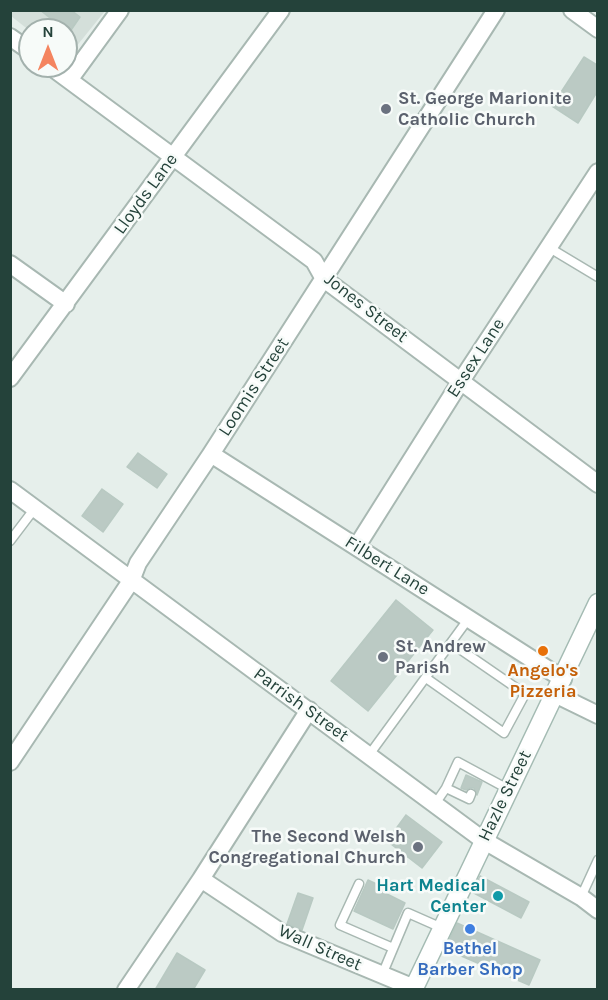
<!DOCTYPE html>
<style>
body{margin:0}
#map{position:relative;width:608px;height:1000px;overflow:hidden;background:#e6efeb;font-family:Karla,sans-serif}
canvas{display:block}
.frame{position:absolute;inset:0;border:12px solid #24423a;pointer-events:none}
.north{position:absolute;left:18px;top:18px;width:60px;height:60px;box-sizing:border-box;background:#f7fbf9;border:2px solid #a3b1ad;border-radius:50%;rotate:0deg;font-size:16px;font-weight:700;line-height:24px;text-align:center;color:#24423a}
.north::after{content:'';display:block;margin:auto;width:21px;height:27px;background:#f4845f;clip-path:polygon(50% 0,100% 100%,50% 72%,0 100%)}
</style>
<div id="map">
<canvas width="608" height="1000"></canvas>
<div class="frame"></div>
<div class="north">N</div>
</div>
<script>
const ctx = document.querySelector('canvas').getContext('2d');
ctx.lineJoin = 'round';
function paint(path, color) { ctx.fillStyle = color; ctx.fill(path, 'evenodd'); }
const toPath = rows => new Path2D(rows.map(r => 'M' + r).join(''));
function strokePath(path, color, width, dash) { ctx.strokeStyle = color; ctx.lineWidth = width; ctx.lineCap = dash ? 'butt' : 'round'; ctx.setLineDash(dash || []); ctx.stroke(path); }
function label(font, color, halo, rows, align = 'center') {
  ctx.font = font + ' Karla,sans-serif'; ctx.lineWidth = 5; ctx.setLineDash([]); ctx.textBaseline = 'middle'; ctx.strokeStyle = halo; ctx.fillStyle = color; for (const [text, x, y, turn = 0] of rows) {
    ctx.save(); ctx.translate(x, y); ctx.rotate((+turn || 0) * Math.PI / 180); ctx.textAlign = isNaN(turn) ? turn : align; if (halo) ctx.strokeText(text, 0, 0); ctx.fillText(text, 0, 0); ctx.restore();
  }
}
paint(toPath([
 [10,11,105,11,67,58,66,30,30,31,11,16]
]), '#d4dfda');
const building = toPath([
 [40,10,71,10,80,17,69,33,40,10],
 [584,57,597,65,597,92,578,123,552,106,584,57],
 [138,453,167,474,157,488,127,467,138,453],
 [102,489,123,504,103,532,82,516,102,489],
 [396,600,433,630,368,711,331,681,396,600],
 [466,775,482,782,477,795,474,788,470,788,466,790,461,788,466,775],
 [406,815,442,842,422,868,387,841,406,815],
 [480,876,529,902,521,918,472,892,480,876],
 [368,880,387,889,385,893,405,903,393,929,354,911,368,880],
 [298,893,313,898,302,930,287,924,298,893],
 [457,923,540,960,529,985,445,949,457,923],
 [177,953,205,970,193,990,155,990,177,953]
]);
paint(building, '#bbcac4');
strokePath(building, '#b8c9c2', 1.5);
const lane = toPath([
 [548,247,598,277],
 [10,541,35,508],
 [426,678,504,733,525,694,451,643],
 [369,755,469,618],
 [446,788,469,799,471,794],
 [435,804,446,788,458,762,508,789],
 [359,884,340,925,393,948],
 [581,897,598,860],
 [382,975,408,913,442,928]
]);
const street = toPath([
 [572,10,598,29],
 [10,37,30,51],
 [50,66,314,261,324,279,598,484],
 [69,80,120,10],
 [10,264,66,304],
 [10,378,281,10],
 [211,454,563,679],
 [10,490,483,840,581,897,598,910],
 [357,546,461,381,598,172],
 [555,694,598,715],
 [10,762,131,581,138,563,211,454,496,10],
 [201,879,282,933,414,988],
 [126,990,201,879,309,710]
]);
const secondary = toPath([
 [413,990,598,603]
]);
strokePath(lane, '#a8b8b2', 11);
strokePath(street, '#a8b8b2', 20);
strokePath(secondary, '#a4bbb3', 21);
strokePath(toPath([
 [34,30,42,19]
]), '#86b3a5', 3, [3, 4.5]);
strokePath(lane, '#fff', 8);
strokePath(street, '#fff', 16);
strokePath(secondary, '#fff', 18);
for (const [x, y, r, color] of [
 [386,109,6,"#6b7280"],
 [543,651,6,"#e8710a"],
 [383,657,6,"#6b7280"],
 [418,847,6,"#6b7280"],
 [498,896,6,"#0f9aa8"],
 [470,929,6,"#3f7fe0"]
]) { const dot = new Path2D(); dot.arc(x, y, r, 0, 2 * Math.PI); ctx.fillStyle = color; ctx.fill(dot); strokePath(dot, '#f7fbf9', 2); }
label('bold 18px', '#5b616d', '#f7fbf9', [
 ["St. George Marionite",398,99],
 ["Catholic Church",398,120],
 ["St. Andrew",395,647],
 ["Parish",395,668],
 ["The Second Welsh",406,837,"right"],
 ["Congregational Church",406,858,"right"]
], 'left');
label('18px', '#24423a', '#f7fbf9', [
 ["Lloyds Lane",146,194,-54],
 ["Jones Street",366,308,38],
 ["Essex Lane",476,358,-57],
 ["Loomis Street",254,387,-57],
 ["Filbert Lane",387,566,32],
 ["Parrish Street",301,705,36],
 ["Hazle Street",505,796,-64],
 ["Wall Street",320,948,24]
]);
label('bold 18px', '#c56008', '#f7fbf9', [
 ["Angelo's",543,671],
 ["Pizzeria",543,692]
]);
label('bold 18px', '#0d838f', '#f7fbf9', [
 ["Hart Medical",486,886],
 ["Center",486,907]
], 'right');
label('bold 18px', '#366cbe', '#f7fbf9', [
 ["Bethel",470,949],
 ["Barber Shop",470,970]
]);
</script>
